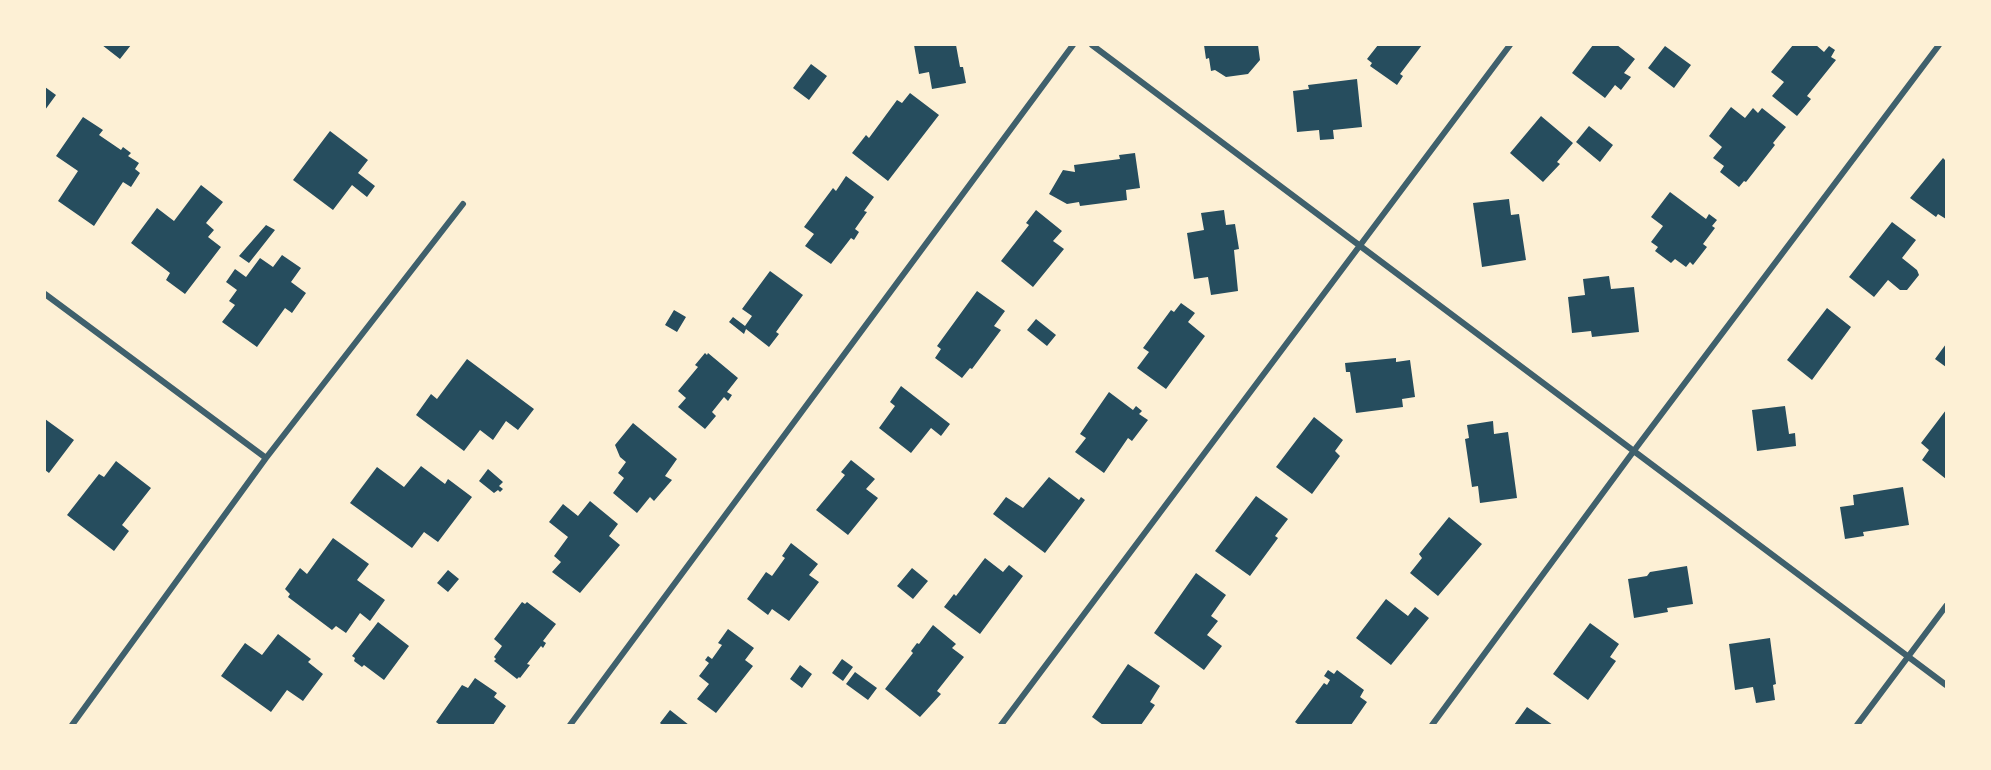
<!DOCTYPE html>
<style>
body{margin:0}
#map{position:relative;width:1991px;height:770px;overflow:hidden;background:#fdf0d5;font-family:"IBM Plex Serif",serif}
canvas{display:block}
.frame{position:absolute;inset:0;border:46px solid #fdf0d5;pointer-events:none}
</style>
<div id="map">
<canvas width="1991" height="770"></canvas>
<div class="frame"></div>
</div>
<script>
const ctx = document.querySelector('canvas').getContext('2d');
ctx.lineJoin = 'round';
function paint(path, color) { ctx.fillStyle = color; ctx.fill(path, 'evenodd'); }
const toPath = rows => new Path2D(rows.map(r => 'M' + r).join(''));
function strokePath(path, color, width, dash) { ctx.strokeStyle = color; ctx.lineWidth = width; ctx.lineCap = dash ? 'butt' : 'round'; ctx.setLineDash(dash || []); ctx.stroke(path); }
paint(toPath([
 [102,45,131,45,120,59],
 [914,45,956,45,960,67,963,67,966,83,932,89,929,72,919,74],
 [1204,45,1258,45,1260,60,1248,74,1226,77,1215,70,1211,71,1209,58,1206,59],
 [1378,45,1422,45,1400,74,1403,76,1397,85,1370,66,1372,63,1367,59],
 [1593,45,1617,45,1635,59,1624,73,1631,77,1621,90,1615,85,1605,98,1572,73],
 [1793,45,1816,45,1824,52,1829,46,1835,50,1831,57,1836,60,1807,96,1811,99,1797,116,1772,96,1784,82,1771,72],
 [1665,46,1691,65,1674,88,1648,68],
 [811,64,827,76,809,100,793,88],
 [1357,79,1362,127,1333,130,1334,139,1320,140,1319,130,1297,132,1293,91,1309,89,1308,85],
 [45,87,56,95,45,110],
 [910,93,939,115,888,181,852,153,866,135,869,138,897,100,902,103],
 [1731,107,1745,118,1753,108,1758,113,1762,108,1786,127,1773,143,1775,145,1746,182,1744,181,1739,187,1720,172,1724,166,1713,158,1722,147,1709,136],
 [1541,116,1573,143,1557,162,1560,164,1543,182,1510,153],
 [83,117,103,130,99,135,121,150,123,147,131,153,128,156,139,163,135,169,140,173,131,187,123,182,94,226,58,201,78,171,56,156],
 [1589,126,1613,145,1600,162,1576,142],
 [330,131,368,160,358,173,375,186,367,197,352,185,333,210,293,180],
 [1135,153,1140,188,1126,190,1127,200,1080,206,1079,202,1067,204,1049,194,1063,170,1075,172,1074,165,1120,159,1119,155],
 [1943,158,1946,161,1946,219,1938,214,1936,217,1910,198],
 [846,176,874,197,864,211,867,212,855,229,859,232,854,240,851,238,831,264,805,246,814,234,804,227,833,188,836,191],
 [201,185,223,202,206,223,214,230,208,237,221,247,185,294,166,280,170,273,131,243,157,208,174,221],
 [1670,192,1706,219,1709,214,1717,220,1712,226,1715,228,1703,244,1707,247,1693,265,1690,262,1686,267,1675,259,1671,263,1655,251,1658,247,1651,242,1663,226,1651,217],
 [1509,199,1511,215,1519,214,1526,260,1482,267,1473,203],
 [1036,210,1062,231,1053,241,1064,249,1033,287,1001,261,1029,225,1026,223],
 [1224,210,1226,225,1235,224,1239,249,1234,250,1238,291,1211,295,1208,277,1194,279,1187,233,1204,230,1201,213],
 [1892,222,1916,240,1902,258,1917,270,1919,275,1907,290,1900,290,1888,280,1874,297,1849,277],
 [266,225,275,230,249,263,239,256],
 [282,255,301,268,291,282,306,293,292,313,285,308,257,347,222,322,235,305,229,301,237,290,226,282,235,269,246,277,260,258,273,267],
 [770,271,803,295,776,332,779,334,769,347,746,329,744,334,729,322,733,317,745,326,752,316,742,309],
 [1609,276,1611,289,1634,287,1639,332,1592,337,1591,331,1572,333,1568,297,1585,295,1583,279],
 [977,291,1005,311,994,326,1001,330,972,369,970,368,962,378,935,358,941,349,937,346],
 [1181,303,1195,313,1188,322,1205,336,1166,389,1137,368,1149,352,1143,348,1171,310,1174,312],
 [1827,308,1851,327,1812,380,1787,360],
 [674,310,686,317,677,332,665,325],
 [1036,319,1056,335,1047,346,1027,330],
 [1946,344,1946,367,1935,359],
 [705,353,707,355,708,353,738,378,727,392,732,395,728,401,724,397,712,412,716,416,705,429,678,407,686,398,678,391,698,367,695,365],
 [1396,358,1396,362,1410,360,1415,397,1402,399,1403,407,1356,413,1350,372,1346,372,1345,363],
 [467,359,534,409,518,430,506,421,493,440,480,430,464,451,416,415,431,394,437,399],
 [901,386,950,424,941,436,931,428,911,453,879,428,895,406,890,402],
 [1109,392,1133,410,1136,406,1142,411,1139,414,1148,420,1132,441,1128,438,1104,473,1075,452,1086,438,1080,434],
 [1785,406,1789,434,1795,433,1796,446,1757,451,1752,410],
 [1946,410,1946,479,1922,460,1929,450,1921,443],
 [1314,417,1343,440,1335,451,1340,456,1312,494,1276,467],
 [45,419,74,440,49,473,45,470],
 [1493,421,1494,434,1508,432,1517,498,1480,503,1478,486,1472,487,1465,439,1469,438,1467,425],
 [633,423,677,459,665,476,672,480,654,501,650,497,637,513,613,493,624,478,618,473,626,462,620,457,615,445],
 [851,460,875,479,866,489,878,498,848,535,816,510,845,475,841,472],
 [116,461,151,488,122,525,129,531,114,551,67,515,99,474,104,477],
 [421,466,445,484,448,479,472,497,438,542,424,532,412,548,350,503,377,467,404,487],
 [488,469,503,482,499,486,503,489,500,492,498,490,494,493,479,481],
 [1049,477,1079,500,1081,497,1085,500,1045,553,993,514,1006,497,1023,508],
 [1903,487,1909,525,1863,532,1864,536,1845,539,1840,507,1854,505,1853,495],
 [1256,496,1288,519,1275,536,1278,538,1250,576,1215,551],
 [590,501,618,524,609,536,620,545,580,593,552,572,561,562,554,556,568,537,549,522,563,504,578,516],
 [1449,517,1482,544,1438,596,1410,573,1422,558,1419,554],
 [333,538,369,564,357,580,385,600,370,621,360,613,346,633,336,626,332,630,288,597,290,594,285,589,300,568,307,574],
 [791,543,818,564,809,575,819,582,789,621,772,609,768,615,747,599,766,572,772,576,785,558,782,556],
 [985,558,1003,572,1009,565,1023,576,980,634,944,607,954,594,956,596],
 [1687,566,1693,604,1667,608,1668,612,1634,618,1628,579,1647,576,1650,572],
 [912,568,928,581,913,599,897,586],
 [448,570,459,579,448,592,437,583],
 [1196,573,1226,595,1211,616,1218,621,1207,635,1222,646,1204,670,1154,633],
 [1386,599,1408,616,1415,607,1429,618,1391,665,1356,638],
 [522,602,525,604,527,602,556,624,543,641,546,643,543,648,541,646,527,664,530,665,520,678,519,677,517,679,494,661,496,659,494,657,502,646,494,639],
 [378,622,409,646,384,680,364,665,362,667,354,661,355,658,352,656],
 [1590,623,1619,644,1610,657,1616,661,1588,700,1553,674],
 [933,625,956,644,952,648,964,657,937,691,941,694,920,717,885,689,913,653,911,651,917,643,919,644],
 [728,629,754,648,745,660,753,666,716,713,697,699,709,684,699,676,709,663,705,660,708,656,712,659,722,645,718,643],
 [278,634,311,659,308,662,323,674,303,701,287,690,271,712,221,676,245,643,262,655],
 [1770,638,1776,684,1773,685,1775,700,1756,703,1753,687,1735,690,1729,644],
 [842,659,853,667,843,681,832,673],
 [1128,664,1160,686,1150,702,1155,705,1141,725,1103,725,1092,717],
 [800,665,812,674,802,688,790,679],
 [1328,670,1334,674,1337,670,1364,690,1360,697,1367,702,1351,725,1299,725,1295,722,1324,683,1327,685,1330,680,1324,676],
 [855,672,877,688,868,700,846,684],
 [475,678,497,693,494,697,506,706,493,725,440,725,436,722,462,685,468,688],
 [1527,707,1553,725,1514,725],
 [670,710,689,725,662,725,660,723]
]), '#264d5e');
strokePath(toPath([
 [1092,45,1946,685],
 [45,294,266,458],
 [72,725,266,458,463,204],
 [570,725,1073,45],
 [1001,725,1510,45],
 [1432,725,1633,452,1939,45],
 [1857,725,1946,606]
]), '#3f606c', 6);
</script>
